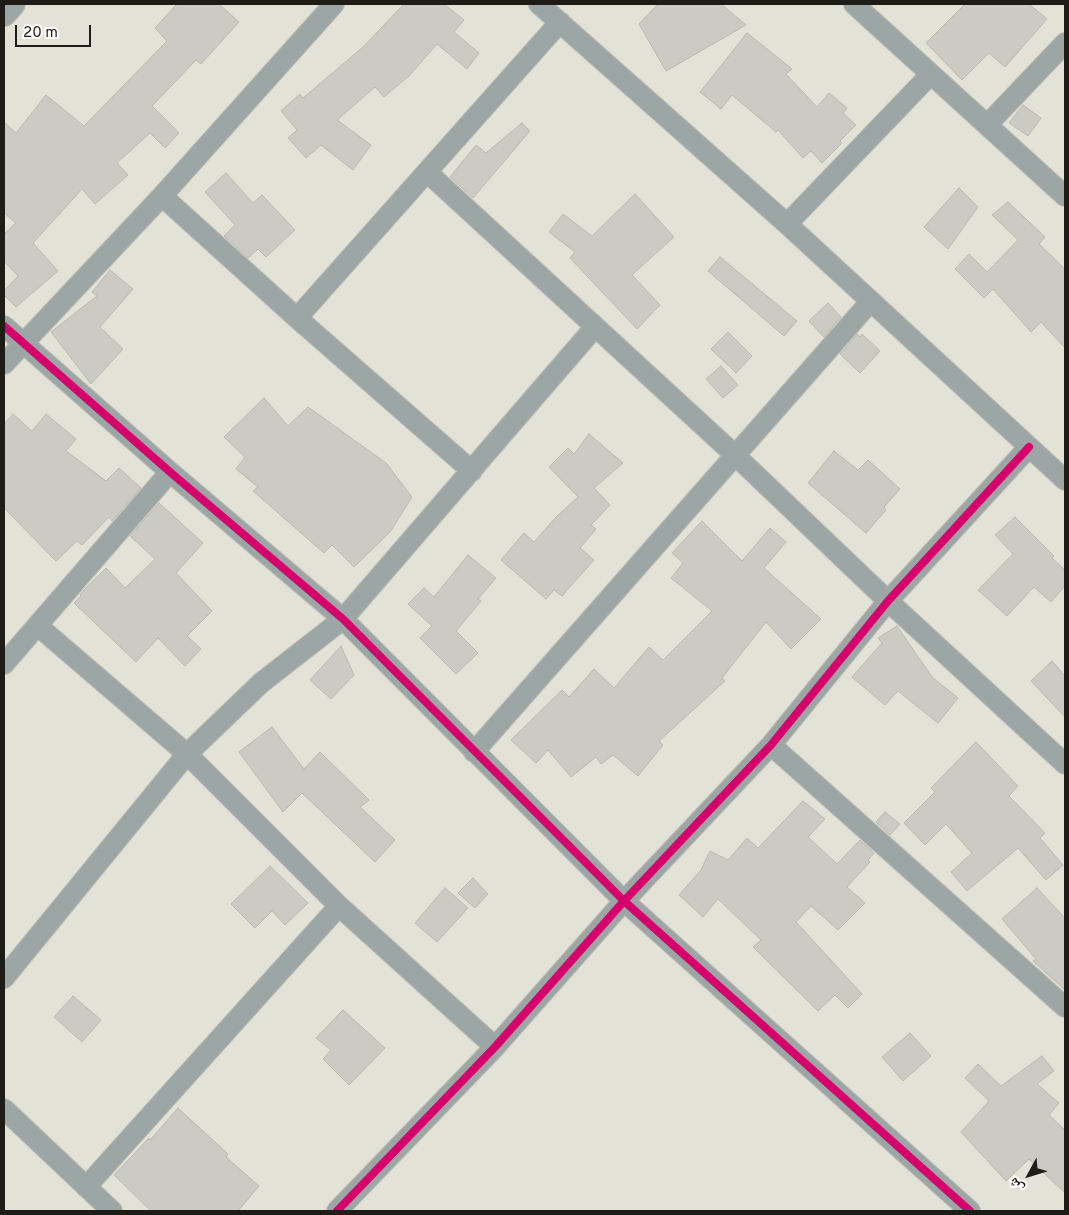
<!DOCTYPE html>
<meta charset="utf-8">
<style>
body{margin:0}
#map{position:relative;width:1069px;height:1215px;overflow:hidden;background:#e3e2d7;font-family:Overpass,"Noto Naskh Arabic",sans-serif}
canvas{display:block}
.frame{position:absolute;inset:0;border:5px solid #1e1c16;pointer-events:none}
.north{position:absolute;left:1004px;top:1150px;width:50px;height:50px;-webkit-text-stroke:4px #fff;paint-order:stroke;rotate:231deg;font-size:14px;font-weight:700;line-height:20px;text-align:center;color:#1e1c16}
.north::after{content:'';display:block;margin:auto;width:18px;height:22px;background:#1e1c16;clip-path:polygon(50% 0,100% 100%,50% 72%,0 100%)}
.scale{position:absolute;left:15px;top:25px;width:76px;height:22px;box-sizing:border-box;border:2px solid #1e1c16;border-top:0;padding-left:6px;font-size:15px;line-height:18px;white-space:nowrap;color:#1e1c16;-webkit-text-stroke:4px #fff;paint-order:stroke}
</style>
<div id="map">
<canvas width="1069" height="1215"></canvas>
<div class="frame"></div>
<div class="north">ش</div>
<div class="scale">20 m</div>
</div>
<script>
const ctx = document.querySelector('canvas').getContext('2d');
ctx.lineJoin = 'round';
function paint(path, color) { ctx.fillStyle = color; ctx.fill(path, 'evenodd'); }
const toPath = rows => new Path2D(rows.map(r => 'M' + r).join(''));
function strokePath(path, color, width, dash) { ctx.strokeStyle = color; ctx.lineWidth = width; ctx.lineCap = dash ? 'butt' : 'round'; ctx.setLineDash(dash || []); ctx.stroke(path); }
const building = toPath([
 [177,4,219,4,239,22,201,64,196,60,152,106,179,133,165,148,150,133,117,163,128,175,95,204,82,189,33,243,58,271,16,307,4,295,4,291,18,276,4,261,4,234,16,223,4,213,4,122,16,133,46,95,84,126,167,41,155,28,177,4],
 [404,4,444,4,464,20,454,32,479,53,467,69,437,44,409,76,384,97,375,87,337,120,371,145,353,170,321,145,306,158,288,138,297,130,281,111,300,94,303,98,363,47,404,4],
 [658,4,721,4,746,25,666,71,639,24,658,4],
 [965,4,1029,4,1047,19,1005,67,989,53,962,80,926,43,965,4],
 [747,33,792,69,786,74,817,107,829,93,847,108,843,113,856,125,840,141,842,143,822,163,811,151,803,158,778,130,776,132,732,95,721,109,700,92,747,33],
 [1023,105,1041,118,1028,136,1009,123,1023,105],
 [522,123,530,131,473,198,450,177,476,145,486,153,522,123],
 [226,173,253,203,262,195,295,230,266,257,258,249,248,258,224,236,235,225,205,192,226,173],
 [959,188,978,207,948,249,924,227,959,188],
 [635,194,674,237,632,275,660,305,637,329,570,258,575,252,549,232,563,214,592,236,635,194],
 [1008,202,1045,237,1039,244,1065,269,1065,348,1041,322,1031,332,993,289,984,298,955,269,969,254,987,272,1018,240,992,215,1008,202],
 [720,257,797,321,784,336,708,271,720,257],
 [110,270,133,289,100,327,123,349,91,384,51,332,97,296,92,292,110,270],
 [828,303,841,317,824,337,809,321,828,303],
 [728,332,752,356,736,373,711,349,728,332],
 [857,334,860,337,862,334,880,351,860,373,840,354,857,334],
 [721,366,738,385,723,398,706,379,721,366],
 [264,398,288,426,308,407,386,463,412,497,390,532,354,567,332,545,324,553,253,491,258,487,236,469,245,457,224,437,264,398],
 [13,414,32,431,46,414,76,439,66,451,106,481,119,468,141,488,112,521,109,517,82,545,77,541,56,561,4,508,4,424,13,414],
 [589,434,623,463,594,488,610,505,591,525,596,529,580,548,594,560,562,596,554,590,546,599,501,560,524,533,534,542,556,517,578,497,549,467,568,448,574,454,589,434],
 [834,451,858,470,868,460,900,489,884,507,886,510,866,533,808,483,834,451],
 [159,503,203,543,176,573,212,611,187,636,201,649,185,666,158,638,136,662,74,603,81,596,80,595,83,591,106,568,125,588,155,559,130,536,159,503],
 [1015,517,1054,556,1052,558,1065,570,1065,586,1051,602,1034,587,1007,616,978,590,1013,554,995,535,1015,517],
 [702,521,742,561,770,528,786,542,764,568,821,619,791,649,766,622,722,678,725,681,659,741,663,745,638,776,613,755,601,764,596,757,571,777,548,750,536,763,511,740,562,690,569,697,594,669,614,688,649,647,663,660,712,611,671,578,683,563,672,553,702,521],
 [468,555,496,578,478,599,481,601,456,631,478,653,456,674,420,638,432,626,408,604,424,588,434,597,468,555],
 [897,626,932,677,958,698,938,723,898,691,885,705,852,677,882,643,878,638,897,626],
 [341,646,354,675,331,699,310,680,341,646],
 [1052,661,1065,676,1065,717,1031,681,1052,661],
 [272,727,304,769,320,752,369,800,360,807,395,840,375,862,302,793,283,812,239,752,272,727],
 [976,742,1018,786,1009,796,1045,833,1040,838,1063,865,1046,880,1018,848,967,891,951,872,972,853,946,824,925,845,904,823,935,792,931,788,976,742],
 [803,801,825,819,808,837,837,864,860,840,874,853,868,860,870,862,847,887,865,903,838,930,811,906,796,922,862,994,848,1008,835,995,818,1011,753,947,761,940,718,899,703,917,679,895,701,870,710,851,728,860,747,838,758,848,803,801],
 [885,812,900,824,890,835,876,822,885,812],
 [270,866,308,903,285,925,272,911,255,928,231,904,270,866],
 [473,878,488,894,475,908,458,893,473,878],
 [445,888,468,908,437,942,415,923,445,888],
 [1037,888,1065,918,1065,990,1033,961,1036,959,1002,919,1037,888],
 [73,996,101,1020,82,1042,54,1017,73,996],
 [343,1010,385,1048,349,1085,323,1059,331,1050,316,1038,343,1010],
 [910,1033,931,1056,903,1081,882,1057,910,1033],
 [1042,1056,1054,1071,1037,1084,1059,1103,1049,1115,1065,1130,1065,1193,1029,1159,1006,1181,961,1132,989,1101,965,1078,978,1064,1001,1086,1042,1056],
 [178,1108,228,1154,226,1157,259,1186,238,1211,151,1211,114,1175,149,1138,150,1140,178,1108]
]);
paint(building, '#cccbc3');
strokePath(building, '#bab8b0', 1);
const minor = toPath([
 [539,4,787,224,1065,480],
 [854,4,1065,196],
 [987,125,1065,43],
 [427,172,736,456,888,601,1065,764],
 [162,196,297,318,472,471],
 [787,224,931,74],
 [297,318,560,22],
 [4,326,170,472,343,619,624,901,970,1211],
 [4,364,162,196,334,4],
 [38,626,187,754,339,906,495,1047],
 [4,664,170,472],
 [771,745,1065,1007],
 [474,752,871,301],
 [4,978,187,754,261,683,343,619,595,327],
 [4,1109,112,1211],
 [86,1187,339,906],
 [337,1211,495,1047,624,901,771,745,888,601,1029,447]
]);
const tertiary = toPath([
 [4,14,13,4]
]);
strokePath(minor, '#bfbeb5', 22);
strokePath(tertiary, '#bfbeb5', 26);
strokePath(minor, '#9ca6a5', 20);
strokePath(tertiary, '#9ca6a5', 24);
strokePath(toPath([
 [4,326,170,472,343,619,624,901,970,1211],
 [337,1211,495,1047,624,901,771,745,888,601,1029,447]
]), '#d6006c', 8);
</script>
